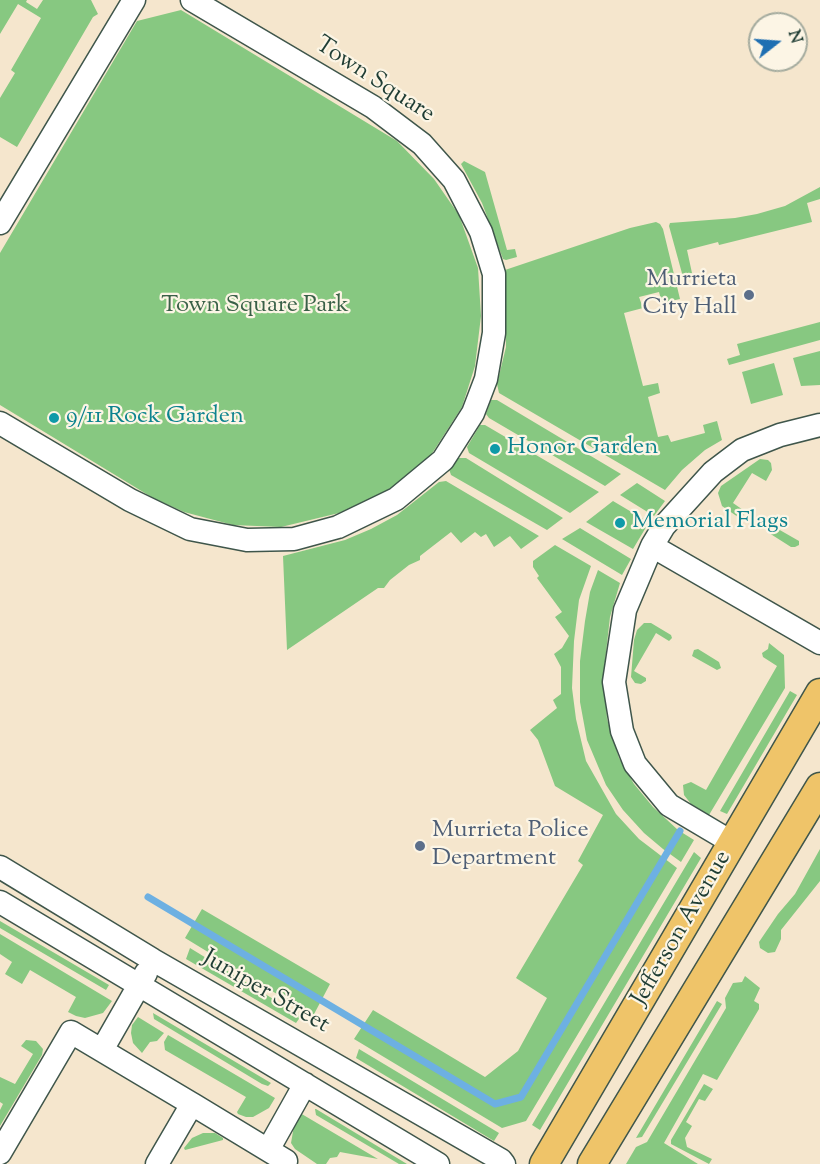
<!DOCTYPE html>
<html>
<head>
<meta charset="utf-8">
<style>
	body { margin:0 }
	#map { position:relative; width:820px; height:1164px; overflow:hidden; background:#f5e6cd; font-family:"Sorts Mill Goudy",serif }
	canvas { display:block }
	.north { position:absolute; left:748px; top:12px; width:60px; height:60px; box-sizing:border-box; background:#fcf5e5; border:2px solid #a4ab9e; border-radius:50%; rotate:73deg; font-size:16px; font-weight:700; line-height:24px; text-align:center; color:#1f3d34 }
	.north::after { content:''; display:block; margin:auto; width:21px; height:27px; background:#1f6fb2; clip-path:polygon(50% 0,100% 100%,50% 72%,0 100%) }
</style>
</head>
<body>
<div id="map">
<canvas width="820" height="1164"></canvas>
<div class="north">N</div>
</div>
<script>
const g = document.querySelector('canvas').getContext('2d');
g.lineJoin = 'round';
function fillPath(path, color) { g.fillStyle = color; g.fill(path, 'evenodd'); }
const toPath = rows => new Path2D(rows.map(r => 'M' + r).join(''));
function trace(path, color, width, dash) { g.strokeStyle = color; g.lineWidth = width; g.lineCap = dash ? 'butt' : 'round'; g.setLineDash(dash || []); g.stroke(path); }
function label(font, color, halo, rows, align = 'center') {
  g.font = font + ' "Sorts Mill Goudy",serif'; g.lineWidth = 4.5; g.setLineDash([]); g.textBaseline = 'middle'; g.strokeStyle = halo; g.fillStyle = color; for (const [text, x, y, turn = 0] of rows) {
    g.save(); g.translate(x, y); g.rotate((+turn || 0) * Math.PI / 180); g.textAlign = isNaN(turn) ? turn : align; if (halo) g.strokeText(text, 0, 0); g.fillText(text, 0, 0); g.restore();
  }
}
fillPath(toPath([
	[0,0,27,0,26,2,37,9,43,0,91,0,98,14,93,17,17,147,0,137,0,98,15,73,11,70,41,18,18,4,0,34],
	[181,10,397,141,434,179,459,215,478,268,481,316,475,366,462,407,431,455,412,471,391,489,339,513,281,527,233,525,184,512,153,498,0,405,0,253,137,21],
	[464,161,485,172,507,250,515,249,517,257,506,260,503,259,482,203,461,164],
	[820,187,820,199,807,203,812,222,719,245,718,242,687,250,692,273,683,277,669,226,670,223,735,218,757,214,785,206],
	[656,222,660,224,663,229,680,299,662,303,659,292,639,297,643,308,624,313,643,386,658,383,660,393,648,397,658,437,668,435,671,442,705,433,703,425,717,421,722,440,705,450,682,470,665,490,499,393,497,384,506,347,505,270,630,228],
	[820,322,820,340,729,365,727,359,740,355,737,344],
	[820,351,820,385,801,386,793,358],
	[774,363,783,395,751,404,742,372],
	[491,400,497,400,621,474,605,486,489,418,486,414],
	[480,425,485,425,599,492,570,513,469,453,467,447],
	[458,458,466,458,563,518,547,530,451,475,449,469],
	[760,459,768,460,771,463,772,470,766,481,752,473,733,503,746,512,742,517,738,517,722,506,718,493,721,486],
	[446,481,539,536,521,549,510,536,494,547,486,534,481,537,475,532,461,543,451,532,420,556,420,560,409,565,390,580,384,588,378,588,287,650,283,556,345,540,371,529,397,515,439,482],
	[637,483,665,501,654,516,620,495],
	[613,501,645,520,648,524,633,549,586,522],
	[768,525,771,525,799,541,799,545,795,547,791,547,769,533],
	[580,528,631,559,622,575,562,539],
	[555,545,591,566,579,600,574,641,572,688,576,719,586,761,616,814,639,839,677,868,526,1121,502,1128,354,1039,373,1010,485,1077,518,1051,547,998,516,978,583,865,578,861,603,815,555,786,538,740,530,730,557,708,553,700,561,694,561,667,554,654,562,648,569,636,555,617,562,612,537,578,539,576,533,567,533,561],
	[598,570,620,583,610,617,604,670,607,719,619,758,634,784,653,807,678,830,694,840,681,862,663,849,644,833,623,810,606,785,587,740,580,702,580,661,585,621,590,592],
	[644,623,651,623,671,635,672,638,669,641,656,633,634,671,646,678,646,681,641,684,635,683,631,677,634,640,637,630],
	[769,643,784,655,785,688,709,815,691,804,684,795,683,785,691,782,706,790,777,666,763,657,762,653,768,649],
	[698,649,719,662,721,668,717,670,692,656,694,650],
	[790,691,797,695,727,814,720,811],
	[820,849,820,881,781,930,781,939,775,952,768,953,760,948,759,942,778,914,795,894],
	[694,852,701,858,540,1130,532,1125],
	[202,909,330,984,313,1016,185,938],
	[0,921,109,985,106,990,0,928],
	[0,934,112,1001,103,1013,85,1018,76,1016,68,1012,76,997,30,970,22,984,5,974,12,962,0,954],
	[190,948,301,1016,296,1023,186,959],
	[745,976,760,988,754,1001,759,1004,759,1009,717,1080,703,1074,664,1143,698,1164,626,1164,636,1147,647,1142,726,1008,725,998,733,983,742,982],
	[717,1001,722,1004,642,1137,636,1138],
	[153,1013,271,1083,268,1086,262,1084,154,1019],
	[138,1017,164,1033,157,1041,150,1042,142,1053,133,1043,131,1033,132,1025],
	[168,1035,275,1098,269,1108,253,1117,246,1117,238,1114,237,1112,246,1097,165,1050,164,1042],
	[26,1040,36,1041,43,1049,42,1055,0,1126,0,1110,3,1104,0,1102,0,1077,15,1084,33,1054,21,1046],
	[359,1049,499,1133,494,1141,356,1058],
	[704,1084,713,1089,705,1101,699,1099,686,1122,692,1126,685,1138,687,1147,712,1159,709,1164,671,1144,671,1140],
	[315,1109,316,1109,407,1164,399,1164,316,1115],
	[300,1113,378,1159,340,1152,337,1157,330,1158,326,1164,317,1164,295,1149,291,1143,295,1120],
	[203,1133,215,1133,223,1138,223,1140,185,1150,184,1148,192,1138]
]), '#87c881');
trace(toPath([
	[148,897,495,1104,521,1097,680,831]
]), '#6db0e2', 7);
const minor = toPath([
	[0,223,134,0],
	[0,423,130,500,190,529,247,540,294,539,338,527,396,499,443,460,473,413,486,379,494,333,494,274,481,232,454,180,422,144,373,107,192,0],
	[820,425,780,435,742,450,713,472,664,526,652,546,820,643],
	[652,546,625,610,614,682,622,731,635,764,669,805,733,843],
	[0,867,153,960,501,1160,504,1164],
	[0,902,438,1164],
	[102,1050,146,973],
	[192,1104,286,1161,284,1164],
	[268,1150,305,1084],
	[0,1153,71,1032,192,1104,157,1164]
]);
const major = toPath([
	[544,1164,820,693],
	[592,1164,820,787]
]);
trace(minor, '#3f564b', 25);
trace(major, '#3f564b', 31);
trace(minor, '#fff', 22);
trace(major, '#efc469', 28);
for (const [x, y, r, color] of [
	[749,295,6,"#5c6f8a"],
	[54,418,6,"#0f9aa8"],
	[495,449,6,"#0f9aa8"],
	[620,523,6,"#0f9aa8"],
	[420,846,6,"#5c6f8a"]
]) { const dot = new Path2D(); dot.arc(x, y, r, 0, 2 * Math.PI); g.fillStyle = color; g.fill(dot); trace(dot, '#fcf5e5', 2); }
label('24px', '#1f3d34', '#fcf5e5', [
	["Town Square",374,81,33],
	["Jefferson Avenue",683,929,-60],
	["Juniper Street",265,993,30]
]);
label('24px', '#4e5e75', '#fcf5e5', [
	["Murrieta",737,281],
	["City Hall",737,309],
	["Murrieta Police",432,832,"left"],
	["Department",432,860,"left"]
], 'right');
label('24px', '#396047', '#fcf5e5', [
	["Town Square Park",255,307]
]);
label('24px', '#0d838f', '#fcf5e5', [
	["9/11 Rock Garden",66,418],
	["Honor Garden",507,449],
	["Memorial Flags",632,523]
], 'left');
</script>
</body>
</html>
